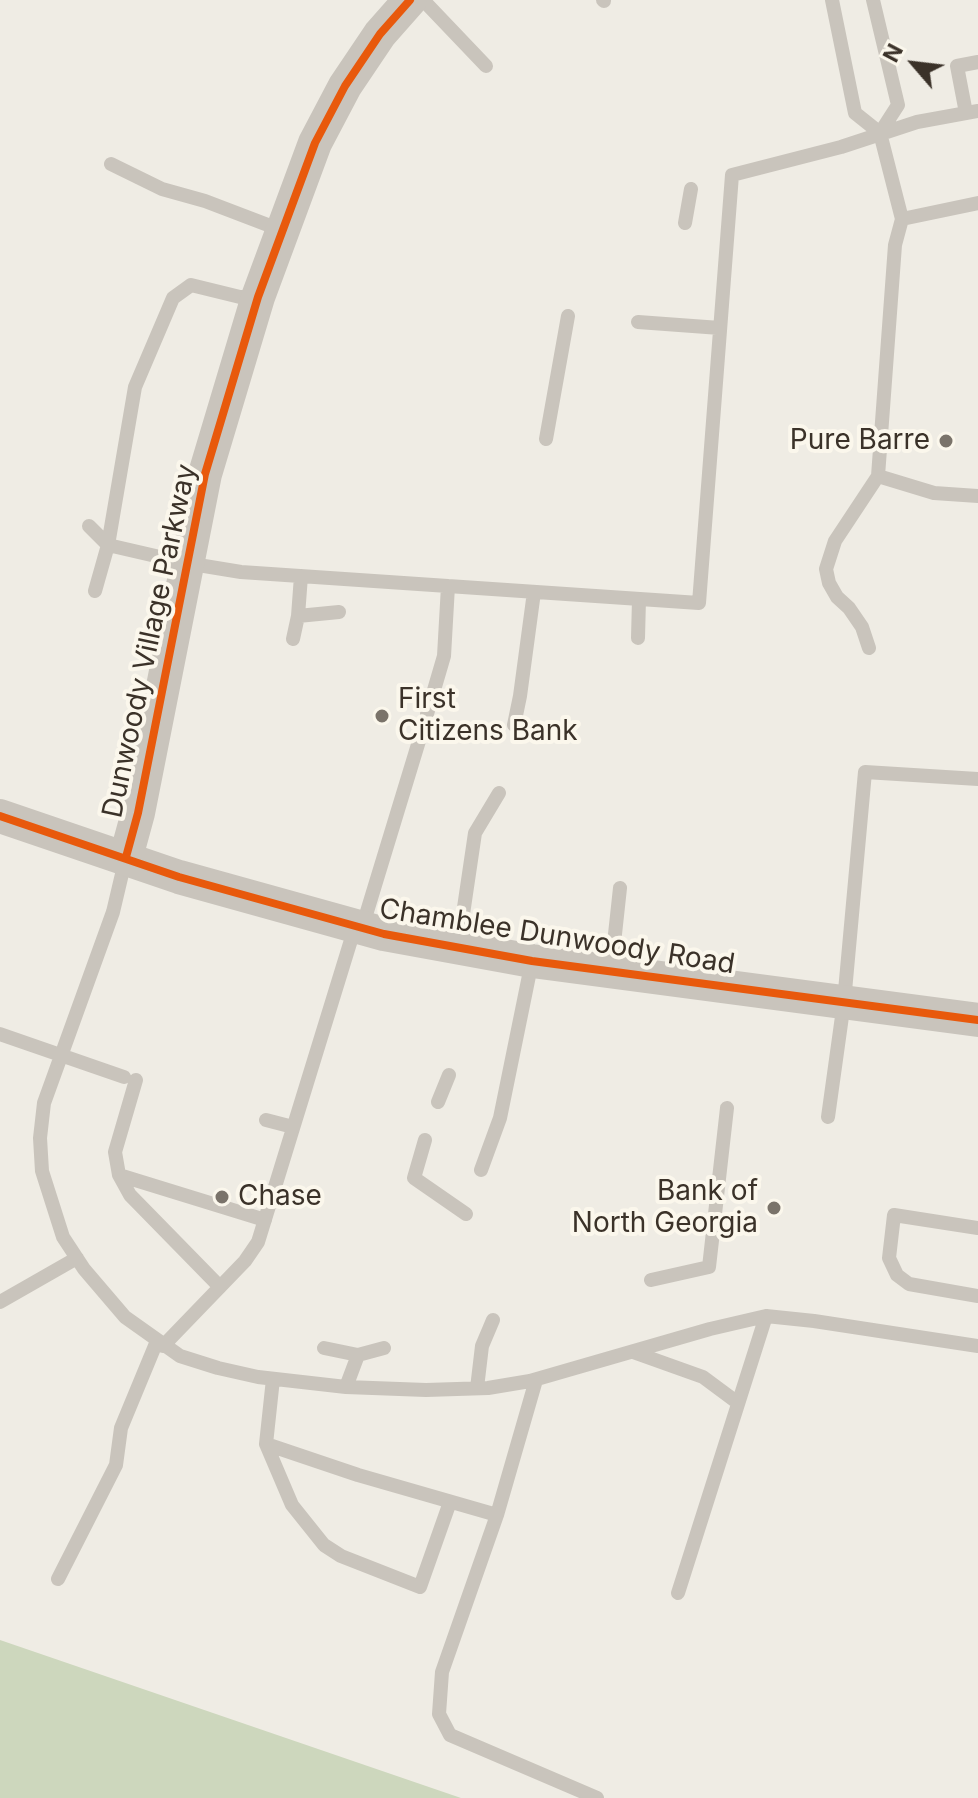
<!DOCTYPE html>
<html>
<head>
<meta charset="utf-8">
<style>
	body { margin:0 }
	#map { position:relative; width:978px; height:1798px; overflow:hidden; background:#efece4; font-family:Inter,sans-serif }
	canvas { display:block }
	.north { position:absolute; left:874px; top:24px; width:80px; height:80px; -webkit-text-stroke:6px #fbf7ec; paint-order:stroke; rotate:298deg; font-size:22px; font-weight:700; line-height:32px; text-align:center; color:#3b3229 }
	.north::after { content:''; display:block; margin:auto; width:28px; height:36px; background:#3b3229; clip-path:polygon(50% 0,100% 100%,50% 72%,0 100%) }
</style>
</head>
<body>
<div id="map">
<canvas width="978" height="1798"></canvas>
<div class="north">N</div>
</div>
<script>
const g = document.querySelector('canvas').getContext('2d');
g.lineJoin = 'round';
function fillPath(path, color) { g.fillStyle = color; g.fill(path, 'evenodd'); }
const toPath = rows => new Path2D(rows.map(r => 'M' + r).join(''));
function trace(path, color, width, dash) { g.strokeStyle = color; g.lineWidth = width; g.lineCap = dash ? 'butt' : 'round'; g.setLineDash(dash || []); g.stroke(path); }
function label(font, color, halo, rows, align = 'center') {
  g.font = font + ' Inter,sans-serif'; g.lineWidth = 8; g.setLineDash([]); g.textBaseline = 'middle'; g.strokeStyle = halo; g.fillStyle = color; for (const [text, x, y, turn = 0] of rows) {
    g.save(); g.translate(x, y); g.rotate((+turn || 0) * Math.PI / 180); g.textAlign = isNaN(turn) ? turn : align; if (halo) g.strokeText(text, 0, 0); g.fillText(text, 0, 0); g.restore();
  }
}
fillPath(toPath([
	[0,1640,461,1798,0,1798]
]), '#cdd7bd');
trace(toPath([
	[423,0,486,66],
	[603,0,604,1],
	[832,0,855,113,880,133,902,219,895,245,878,476,835,541,826,569,829,583,837,597,849,608,862,627,869,648],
	[873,0,898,105,880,133],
	[966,113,957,66,978,62],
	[111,164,162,189,205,201,281,230],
	[902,219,978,203],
	[685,223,691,189],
	[638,322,720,328],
	[546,439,568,316],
	[878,476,934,493,978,496],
	[89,526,108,545,186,563,241,572,699,603,732,175,841,147,917,122,978,111],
	[95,591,108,545,135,387,173,298,191,285,240,297,258,297],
	[298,616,339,612],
	[638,638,639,599],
	[293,639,298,616,301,576],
	[427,714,444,656,448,586],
	[514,725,520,696,534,592],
	[126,857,113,912,44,1103,40,1138,42,1171,63,1237,84,1269,125,1317,180,1356,218,1368,258,1377,346,1387,426,1390,488,1388,530,1381,710,1329,766,1316,814,1321,978,1346],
	[362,928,419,741],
	[458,948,475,833,499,793],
	[611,971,620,888],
	[0,1034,124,1077],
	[136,1080,115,1152,119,1175,130,1195,220,1287],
	[438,1102,449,1075],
	[828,1117,844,1002,865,772,978,779],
	[266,1120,293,1127],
	[425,1140,414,1178,466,1214],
	[481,1170,500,1118,532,961],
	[119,1175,265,1220],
	[978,1228,894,1215,889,1258,897,1275,909,1284,978,1296],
	[651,1280,709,1267,727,1108],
	[0,1302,77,1258],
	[163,1346,245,1261,258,1242,355,927],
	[324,1348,358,1355],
	[633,1352,703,1377,738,1403],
	[273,1379,266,1444,358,1475,497,1515],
	[536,1380,497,1515,442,1672,439,1714,450,1735,597,1798],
	[346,1387,358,1355,384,1348],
	[477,1388,482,1346,493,1320],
	[266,1444,292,1505,324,1545,341,1556,420,1587,450,1502],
	[58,1579,116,1465,121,1428,157,1341],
	[678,1593,766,1316]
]), '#c9c4bc', 14);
trace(toPath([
	[0,816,179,877,384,934,532,961,978,1020],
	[126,857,138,813,205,474,258,297,315,143,345,86,380,34,410,0]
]), '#c9c4bc', 34);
trace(toPath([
	[0,816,179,877,384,934,532,961,978,1020],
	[126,857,138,813,205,474,258,297,315,143,345,86,380,34,410,0]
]), '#e8590c', 8);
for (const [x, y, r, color] of [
	[946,441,8,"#7a736a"],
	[382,716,8,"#7a736a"],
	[222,1197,8,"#7a736a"],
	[774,1208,8,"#7a736a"]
]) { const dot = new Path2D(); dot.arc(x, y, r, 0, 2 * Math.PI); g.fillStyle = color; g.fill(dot); trace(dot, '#fbf7ec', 3); }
label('28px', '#3b3229', '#fbf7ec', [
	["Pure Barre",930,441],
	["First",398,700,"left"],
	["Citizens Bank",398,732,"left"],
	["Bank of",758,1192],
	["North Georgia",758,1224],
	["Chase",238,1197,"left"]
], 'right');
label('28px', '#3b3229', '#fbf7ec', [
	["Dunwoody Village Parkway",150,641,-78],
	["Chamblee Dunwoody Road",557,937,9]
]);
</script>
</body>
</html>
